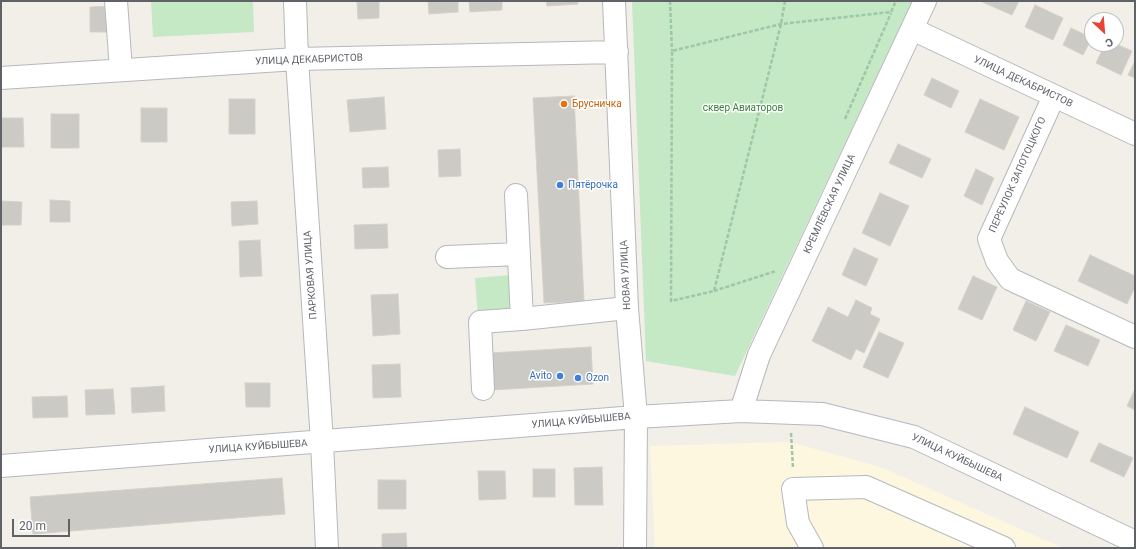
<!DOCTYPE html>
<html>
<head>
<meta charset="utf-8">
<style>
	body { margin:0 }
	#map { position:relative; width:1136px; height:549px; overflow:hidden; background:#f1efe8; font-family:Roboto,sans-serif }
	canvas { display:block }
	.frame { position:absolute; inset:0; border:2px solid #5f6368; pointer-events:none }
	.north { position:absolute; left:1084px; top:12px; width:40px; height:40px; box-sizing:border-box; background:#fff; border:1px solid #bfc1c3; border-radius:50%; rotate:154deg; font-size:11px; font-weight:700; line-height:16px; text-align:center; color:#5f6368 }
	.north::after { content:''; display:block; margin:auto; width:14px; height:18px; background:#ea4335; clip-path:polygon(50% 0,100% 100%,50% 72%,0 100%) }
	.scale { position:absolute; left:12px; top:519px; width:58px; height:18px; box-sizing:border-box; border:2px solid #5f6368; border-top:0; padding-left:5px; font-size:12px; line-height:14px; white-space:nowrap; color:#5f6368; -webkit-text-stroke:3px #fff; paint-order:stroke }
</style>
</head>
<body>
<div id="map">
<canvas width="1136" height="549"></canvas>
<div class="frame"></div>
<div class="north">С</div>
<div class="scale">20 m</div>
</div>
<script>
const g = document.querySelector('canvas').getContext('2d');
g.lineJoin = 'round';
function fillPath(path, color) { g.fillStyle = color; g.fill(path, 'evenodd'); }
const toPath = rows => new Path2D(rows.map(r => 'M' + r).join(''));
function trace(path, color, width, dash) { g.strokeStyle = color; g.lineWidth = width; g.lineCap = dash ? 'butt' : 'round'; g.setLineDash(dash || []); g.stroke(path); }
function label(font, color, halo, rows, align = 'center') {
  g.font = font + ' Roboto,sans-serif'; g.lineWidth = 3; g.setLineDash([]); g.textBaseline = 'middle'; g.strokeStyle = halo; g.fillStyle = color; for (const [text, x, y, turn = 0] of rows) {
    g.save(); g.translate(x, y); g.rotate((+turn || 0) * Math.PI / 180); g.textAlign = isNaN(turn) ? turn : align; if (halo) g.strokeText(text, 0, 0); g.fillText(text, 0, 0); g.restore();
  }
}
fillPath(toPath([
	[790,442,883,468,1063,548,655,548,650,446]
]), '#fef7e0');
fillPath(toPath([
	[151,1,253,1,254,32,153,37],
	[632,1,912,1,735,376,646,361],
	[511,275,515,314,478,318,475,278]
]), '#c5e8c5');
const building = toPath([
	[357,1,379,1,379,18,358,19,357,1],
	[428,1,458,1,458,12,429,14,428,1],
	[469,1,502,1,502,10,470,12,469,1],
	[546,1,578,1,578,4,547,6,546,1],
	[980,1,1019,1,1012,15,980,1],
	[1035,5,1063,18,1053,40,1025,27,1035,5],
	[110,6,111,32,90,32,90,7,110,6],
	[1071,28,1092,38,1083,55,1063,45,1071,28],
	[1105,44,1116,44,1132,51,1121,75,1096,63,1105,44],
	[1135,61,1135,78,1128,75,1135,61],
	[932,78,959,91,951,108,924,95,932,78],
	[574,96,584,301,544,303,533,98,574,96],
	[384,97,386,129,350,132,347,100,384,97],
	[229,99,255,99,255,134,229,134,229,99],
	[980,99,1019,117,1004,150,965,132,980,99],
	[141,108,167,108,167,142,141,142,141,108],
	[51,114,79,114,79,148,51,148,51,114],
	[1,118,23,118,24,147,1,147,1,118],
	[898,144,931,159,922,178,889,163,898,144],
	[460,149,461,176,439,177,438,150,460,149],
	[388,167,389,187,363,188,362,168,388,167],
	[976,169,994,178,982,205,964,196,976,169],
	[880,193,909,206,890,246,862,233,880,193],
	[50,200,70,201,70,222,50,222,50,200],
	[1,201,22,202,21,225,1,225,1,201],
	[257,201,258,224,232,226,231,202,257,201],
	[387,224,388,248,355,249,354,225,387,224],
	[260,240,262,276,240,277,239,241,260,240],
	[854,248,878,259,866,286,842,275,854,248],
	[1090,255,1135,276,1135,287,1127,304,1078,281,1090,255],
	[973,276,997,287,982,320,958,309,973,276],
	[398,294,400,334,373,336,371,295,398,294],
	[856,300,872,308,870,314,880,319,864,353,856,349,851,360,812,341,828,307,848,317,856,300],
	[1026,301,1050,312,1036,341,1013,330,1026,301],
	[1066,325,1100,340,1088,366,1054,351,1066,325],
	[879,332,904,343,888,378,863,367,879,332],
	[591,347,593,384,492,390,490,353,591,347],
	[400,364,401,397,373,398,372,365,400,364],
	[245,383,270,383,270,407,246,407,245,383],
	[164,386,165,411,132,413,131,388,164,386],
	[113,389,115,414,86,415,85,390,113,389],
	[1135,389,1135,410,1127,406,1135,389],
	[67,396,68,417,33,418,32,397,67,396],
	[1025,407,1079,432,1067,458,1013,434,1025,407],
	[1099,443,1133,458,1124,477,1090,461,1099,443],
	[602,467,603,505,575,505,574,468,602,467],
	[533,469,555,469,555,497,533,497,533,469],
	[478,471,505,471,506,499,479,500,478,471],
	[282,478,285,514,33,534,30,497,282,478],
	[378,480,406,480,406,509,378,509,378,480],
	[406,533,407,548,382,548,382,534,406,533]
]);
fillPath(building, '#cccac5');
trace(building, '#d6d1c6', 1);
const minor = toPath([
	[116,1,121,70],
	[295,1,297,59,322,442,327,548],
	[614,1,627,308,636,417,635,548],
	[912,29,1135,134],
	[1,78,297,59,617,52],
	[1054,96,989,239,997,261,1010,279,1135,337],
	[516,195,522,319],
	[447,257,519,254],
	[483,389,480,322,522,319,627,308],
	[741,411,759,355,925,1],
	[1,466,636,417,741,411,822,414,914,437,1135,542],
	[812,548,798,523,793,489,866,487,1004,548]
]);
trace(minor, '#b5b8bc', 24);
trace(toPath([
	[670,1,672,51],
	[785,1,781,24,714,291,671,301,672,51,781,24,891,12,896,1],
	[845,119,891,13],
	[714,291,776,271],
	[791,433,793,468]
]), '#9cc7a9', 2.5, [4, 2]);
trace(minor, '#fff', 22);
for (const [x, y, r, color] of [
	[564,104,4,"#e8710a"],
	[560,185,4,"#3f7fe0"],
	[560,376,4,"#3f7fe0"],
	[578,378,4,"#3f7fe0"]
]) { const dot = new Path2D(); dot.arc(x, y, r, 0, 2 * Math.PI); g.fillStyle = color; g.fill(dot); trace(dot, '#fff', 1.5); }
label('10px', '#5f6368', '#fff', [
	["УЛИЦА ДЕКАБРИСТОВ",309,60,-2],
	["УЛИЦА ДЕКАБРИСТОВ",1023,82,25],
	["ПЕРЕУЛОК ЗАПОТОЦКОГО",1018,175,-66],
	["КРЕМЛЁВСКАЯ УЛИЦА",830,204,-65],
	["ПАРКОВАЯ УЛИЦА",311,275,-94],
	["НОВАЯ УЛИЦА",626,275,-93],
	["УЛИЦА КУЙБЫШЕВА",581,421,-5],
	["УЛИЦА КУЙБЫШЕВА",258,447,-4],
	["УЛИЦА КУЙБЫШЕВА",957,458,25]
]);
label('10px', '#c56008', '#fff', [
	["Брусничка",572,104]
], 'left');
label('10px', '#348238', '#fff', [
	["сквер Авиаторов",743,108]
]);
label('10px', '#366cbe', '#fff', [
	["Пятёрочка",568,185],
	["Avito",552,376,"right"],
	["Ozon",586,378]
], 'left');
</script>
</body>
</html>
